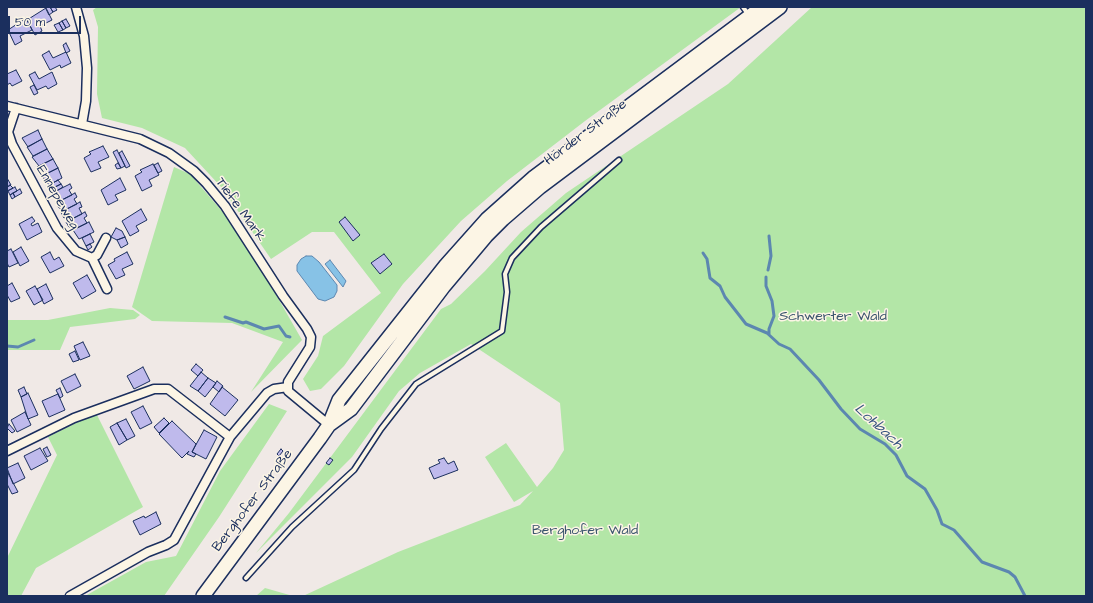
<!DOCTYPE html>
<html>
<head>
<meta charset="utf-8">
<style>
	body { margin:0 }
	#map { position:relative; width:1093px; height:603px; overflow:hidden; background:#f0e9e6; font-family:"Architects Daughter",sans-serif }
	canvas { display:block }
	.frame { position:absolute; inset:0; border:8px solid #1b2f5e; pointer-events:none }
	.scale { position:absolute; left:8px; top:16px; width:73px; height:18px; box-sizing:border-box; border:2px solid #1b2f5e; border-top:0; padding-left:5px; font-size:12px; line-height:14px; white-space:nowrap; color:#1b2f5e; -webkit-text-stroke:3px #fcf5e5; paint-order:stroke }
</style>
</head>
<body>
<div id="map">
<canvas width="1093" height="603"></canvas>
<div class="frame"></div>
<div class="scale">50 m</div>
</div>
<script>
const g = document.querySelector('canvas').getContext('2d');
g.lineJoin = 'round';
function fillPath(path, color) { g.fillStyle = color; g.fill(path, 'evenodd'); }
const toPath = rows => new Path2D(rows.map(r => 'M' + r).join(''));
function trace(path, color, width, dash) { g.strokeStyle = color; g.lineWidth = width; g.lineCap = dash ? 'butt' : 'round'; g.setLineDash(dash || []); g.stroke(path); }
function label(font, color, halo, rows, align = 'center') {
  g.font = font + ' "Architects Daughter",sans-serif'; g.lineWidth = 3; g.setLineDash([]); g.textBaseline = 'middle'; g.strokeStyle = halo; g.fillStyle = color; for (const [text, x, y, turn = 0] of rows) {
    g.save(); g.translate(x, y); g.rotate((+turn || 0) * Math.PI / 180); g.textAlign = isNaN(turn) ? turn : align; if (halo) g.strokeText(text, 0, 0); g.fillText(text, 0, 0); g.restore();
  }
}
fillPath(toPath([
	[97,7,741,7,585,121,507,181,461,221,403,284,344,366,321,389,310,391,303,379,318,356,323,336,381,293,334,232,312,232,271,259,222,188,185,148,142,128,102,118,97,94,98,27,93,10],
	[812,7,1086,7,1086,596,303,596,398,552,520,505,533,491,514,502,485,457,506,443,537,487,553,468,564,450,560,403,471,344,420,373,399,391,352,457,256,553,289,513,441,309,451,304,485,271,521,232,566,193,728,84],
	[174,167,190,174,227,217,263,272,302,340,251,392,283,342,232,323,152,321,132,307],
	[110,308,133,310,140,315,135,319,70,327,60,350,7,350,7,320,48,320],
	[269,404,287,411,219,517,164,596,85,596,146,562,176,556,220,471],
	[96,413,143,507,36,568,21,596,7,596,7,558,57,455,48,437],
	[265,588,293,596,256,596]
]), '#b3e6a7');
const water = toPath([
	[306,256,312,256,319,262,337,285,337,291,334,297,325,301,318,299,297,271,297,265,301,259,306,256],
	[330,260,346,281,343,287,325,264,330,260]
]);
fillPath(water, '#87c2e6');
trace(water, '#5c87b0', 1);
trace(toPath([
	[703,253,707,259,710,278,720,286,725,297,746,324,767,333,779,344,790,349,819,380,841,409,860,429,885,444,896,455,907,476,925,489,937,510,942,524,954,530,982,562,1009,572,1015,577,1025,596],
	[768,270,771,256,769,236],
	[766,277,766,286,772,301,774,316,769,329,769,334],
	[225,317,243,323,246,322,264,329,279,326,286,336,290,337],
	[7,346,18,347,34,340]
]), '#5c87b0', 3);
const building = toPath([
	[45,7,50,7,53,12,49,15,45,7],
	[50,7,55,7,57,10,53,12,50,7],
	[46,8,52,20,40,26,42,31,35,35,27,20,46,8],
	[26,18,32,30,20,36,22,41,15,45,8,30,26,18],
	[66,19,70,26,66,28,62,21,66,19],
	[62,21,66,28,63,30,59,23,62,21],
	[59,23,63,30,58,32,54,25,59,23],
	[66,43,70,51,66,53,63,45,66,43],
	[49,51,53,58,66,52,71,63,61,68,60,65,50,70,42,55,49,51],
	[16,70,22,81,12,86,10,83,7,85,7,74,16,70],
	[35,72,39,79,52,72,57,84,48,89,46,86,37,90,29,75,35,72],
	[34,85,38,93,34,95,30,87,34,85],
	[38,130,42,139,28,147,22,138,38,130],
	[42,139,47,149,33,156,27,147,42,139],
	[103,146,109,157,98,162,101,168,91,172,84,158,91,154,89,152,103,146],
	[47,149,53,159,39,166,32,157,47,149],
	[117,150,125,166,121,168,113,152,117,150],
	[122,151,130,166,126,168,119,153,122,151],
	[53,159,58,168,44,175,37,167,53,159],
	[118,163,121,168,117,169,115,165,118,163],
	[158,163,162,171,158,173,154,165,158,163],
	[153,164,159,175,149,180,152,186,142,191,135,176,142,172,140,170,153,164],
	[58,168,62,178,49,185,42,176,58,168],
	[7,178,11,185,7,187,7,178],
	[120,178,126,190,115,195,118,200,108,205,101,190,120,178],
	[58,180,61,184,53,188,51,184,58,180],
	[61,184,63,187,55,192,53,188,61,184],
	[70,184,72,188,69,190,72,195,58,202,52,193,70,184],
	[10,185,13,188,7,191,7,187,10,185],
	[15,187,17,191,10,195,8,191,15,187],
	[20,189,22,193,15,197,13,193,20,189],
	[13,193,15,197,12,199,10,195,13,193],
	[75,193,77,197,74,199,77,204,63,211,61,208,59,208,56,203,75,193],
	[80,202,82,207,79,208,82,214,68,221,66,217,64,218,61,212,80,202],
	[141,209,147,220,136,226,139,231,130,236,122,221,141,209],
	[85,212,87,216,84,218,87,223,73,230,71,227,69,227,66,222,85,212],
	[32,217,35,221,31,224,32,226,38,223,42,232,27,240,19,224,32,217],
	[345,217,360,235,353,241,339,222,345,217],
	[89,222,94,232,79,239,73,230,89,222],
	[116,228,122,231,125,237,117,240,111,237,116,228],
	[90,234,94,242,86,246,82,238,90,234],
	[125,237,128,244,121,248,117,240,125,237],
	[90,244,92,247,88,250,86,246,90,244],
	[21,247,29,261,20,266,13,252,21,247],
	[11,249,18,263,9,267,7,263,7,251,11,249],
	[50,252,54,260,59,257,64,266,50,273,41,257,50,252],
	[127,252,133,264,122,269,125,275,116,279,108,265,115,261,114,259,127,252],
	[384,254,392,264,380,274,371,263,384,254],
	[87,275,96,291,82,299,73,283,87,275],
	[12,283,20,298,11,302,7,295,7,286,12,283],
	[46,284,53,299,44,304,37,289,46,284],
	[35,286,43,300,34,305,26,291,35,286],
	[83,342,90,356,80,360,74,346,83,342],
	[75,351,79,360,73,362,69,354,75,351],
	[196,364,203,370,198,376,191,370,196,364],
	[143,367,150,381,134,389,127,376,143,367],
	[201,372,208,378,198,391,190,386,201,372],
	[75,374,81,386,67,393,61,381,75,374],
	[208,378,216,383,205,397,198,391,208,378],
	[217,381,223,386,219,392,213,387,217,381],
	[24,387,27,394,21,397,18,390,24,387],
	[222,387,238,400,225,416,210,404,222,387],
	[60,388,63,396,60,398,56,390,60,388],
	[28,393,38,415,28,419,21,397,28,393],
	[58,394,65,410,49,417,42,401,58,394],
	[143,406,152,423,140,429,131,412,143,406],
	[25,412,31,425,17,432,11,420,25,412],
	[164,418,169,423,159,433,154,427,164,418],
	[126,419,135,436,127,440,117,423,126,419],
	[172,421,196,444,192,452,196,454,194,457,187,454,189,451,182,458,159,434,172,421],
	[117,423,127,440,119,445,110,427,117,423],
	[9,424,15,431,12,433,7,428,9,424],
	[204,430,217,437,206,459,192,452,204,430],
	[47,447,51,455,47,457,43,449,47,447],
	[40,448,48,461,31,470,24,456,40,448],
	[281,449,283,451,279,456,277,454,281,449],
	[330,458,333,460,329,465,326,463,330,458],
	[444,458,448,464,454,461,458,470,434,479,429,468,440,463,438,460,444,458],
	[18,463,25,478,13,484,7,468,18,463],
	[8,473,18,492,12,494,7,484,8,473],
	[156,512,161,524,140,535,133,521,144,516,145,518,156,512]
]);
fillPath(building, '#bfbaec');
trace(building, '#1b2f5e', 1);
const lane = toPath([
	[743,7,748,14],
	[246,578,292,527,354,470,381,429,416,384,502,331,507,292,505,274,512,258,541,227,619,160]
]);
const street = toPath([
	[76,7,84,36,87,68,86,101,82,124],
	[7,106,140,139,169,153,194,171,206,183,225,206,283,296,307,329,311,337,310,347,288,382,288,391,329,425],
	[16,108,8,132,12,144,57,228,76,251,92,258,107,289],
	[92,258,97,255,106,238],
	[7,451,74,418,154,389,168,389,230,437],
	[70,596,148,552,166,545,174,540,230,437,267,393,274,389,288,387]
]);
const primary = toPath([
	[329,425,351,409,444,286,486,236,503,219,540,187,780,7],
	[203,596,320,438,329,425,339,400,446,265,487,219,533,178,762,7]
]);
trace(lane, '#1b2f5e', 7);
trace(street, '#1b2f5e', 11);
trace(primary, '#1b2f5e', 16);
trace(lane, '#fcf5e5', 4);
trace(street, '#fcf5e5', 8);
trace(primary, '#fcf5e5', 13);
label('14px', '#1b2f5e', '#fcf5e5', [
	["Hörder Straße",586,133,-37],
	["Ennepeweg",57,198,60],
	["Tiefe Mark",240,210,54],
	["Berghofer Straße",253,501,-53]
]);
label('14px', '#39546d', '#fcf5e5', [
	["Schwerter Wald",833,317],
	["Berghofer Wald",585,531]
]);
label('italic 15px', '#365480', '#fcf5e5', [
	["Lohbach",878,427,42]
]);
</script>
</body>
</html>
